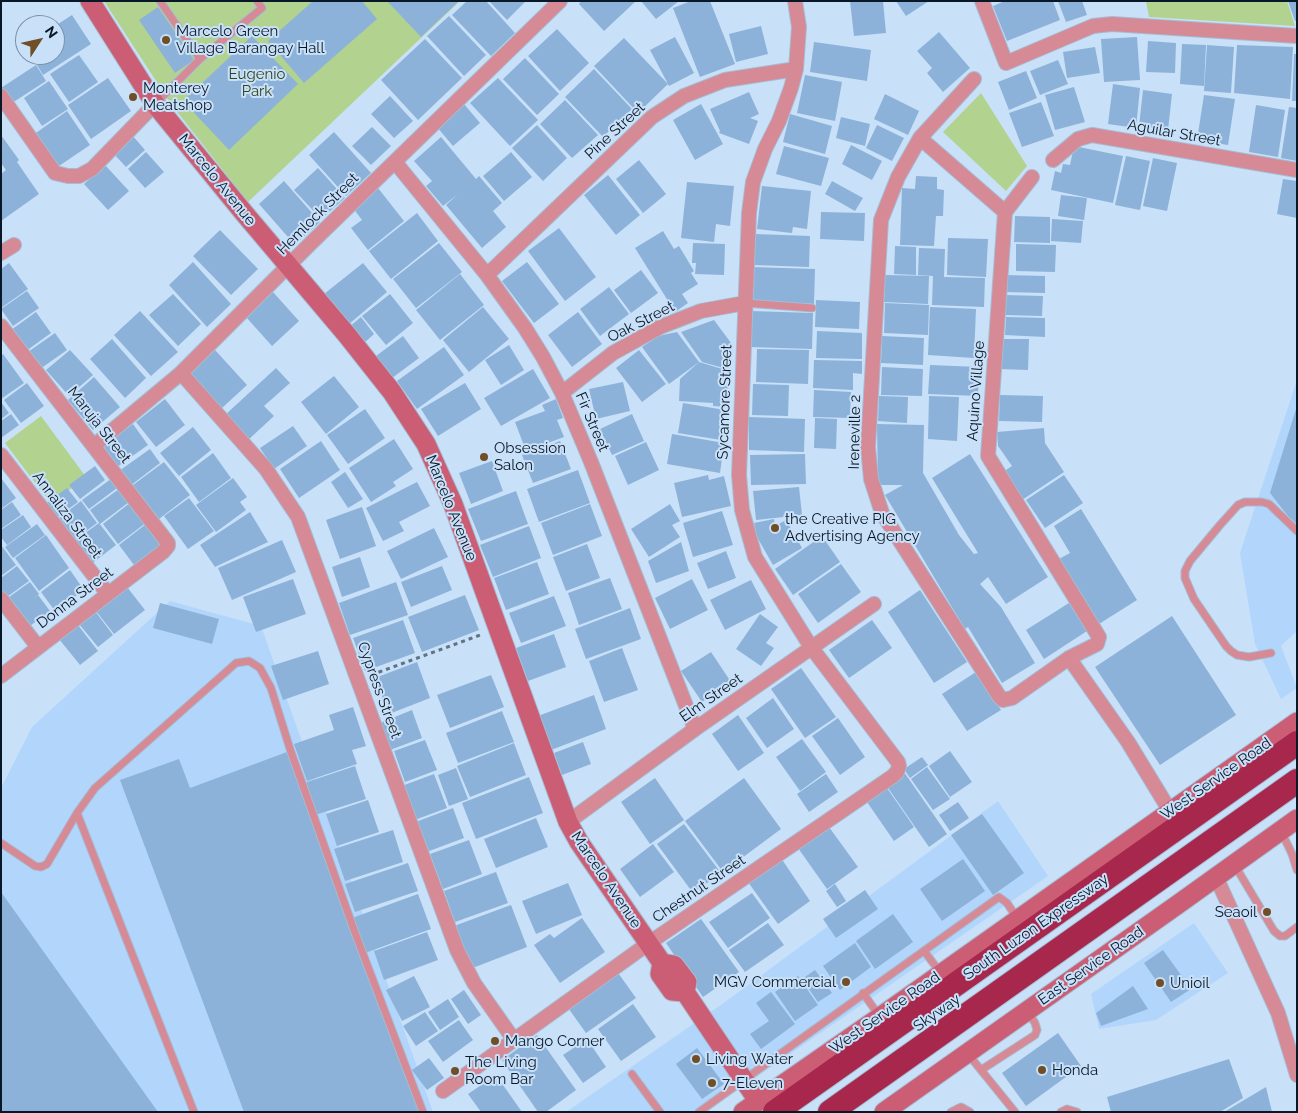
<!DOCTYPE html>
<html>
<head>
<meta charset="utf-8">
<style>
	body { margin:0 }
	#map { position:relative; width:1298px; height:1113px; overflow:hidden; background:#c9e0f9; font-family:Raleway,sans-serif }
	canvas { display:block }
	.frame { position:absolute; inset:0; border:2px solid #091826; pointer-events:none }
	.north { position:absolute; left:15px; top:15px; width:50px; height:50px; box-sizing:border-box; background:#c9e0f9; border:1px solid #7c90a5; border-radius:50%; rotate:55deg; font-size:14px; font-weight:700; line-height:20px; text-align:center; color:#091826 }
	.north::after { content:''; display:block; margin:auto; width:18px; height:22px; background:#704e26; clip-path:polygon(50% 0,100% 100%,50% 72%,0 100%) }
</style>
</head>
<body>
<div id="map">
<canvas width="1298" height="1113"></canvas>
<div class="frame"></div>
<div class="north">N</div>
</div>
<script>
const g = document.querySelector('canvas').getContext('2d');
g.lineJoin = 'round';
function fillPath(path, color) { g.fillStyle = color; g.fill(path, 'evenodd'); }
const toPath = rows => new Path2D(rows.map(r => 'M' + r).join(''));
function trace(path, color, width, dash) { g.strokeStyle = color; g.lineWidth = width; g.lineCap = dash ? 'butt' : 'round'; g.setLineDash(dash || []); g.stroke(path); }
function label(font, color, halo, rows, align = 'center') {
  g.font = font + ' Raleway,sans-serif'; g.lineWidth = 4; g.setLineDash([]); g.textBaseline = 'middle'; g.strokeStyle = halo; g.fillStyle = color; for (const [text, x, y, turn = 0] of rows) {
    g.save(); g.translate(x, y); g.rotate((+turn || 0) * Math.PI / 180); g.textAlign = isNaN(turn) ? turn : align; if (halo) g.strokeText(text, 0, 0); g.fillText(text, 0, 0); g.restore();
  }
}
fillPath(toPath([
	[1297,380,1297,631,1281,646,1297,688,1281,699,1255,644,1240,553],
	[170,601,261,626,433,1112,1,1112,1,788,32,727],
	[998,801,1048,876,706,1112,566,1112,725,1002],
	[1194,923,1228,973,1156,1020,1099,1029,1091,994]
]), '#b2d6fb');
fillPath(toPath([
	[104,1,460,1,248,202,171,104],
	[1146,1,1287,1,1295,26,1149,17],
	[981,93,1027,166,1006,191,943,132],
	[41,416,86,477,51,504,5,443]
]), '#b2d38f');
fillPath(toPath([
	[313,1,362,1,377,19,304,83,268,41],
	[387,1,459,1,421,37],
	[467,1,486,1,515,33,491,56,452,15],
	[489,1,526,1,507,20],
	[581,1,636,1,604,31,579,4],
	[641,1,679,1,656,19],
	[691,1,710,1,735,64,700,77,673,8],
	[850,1,883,1,886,33,854,36],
	[896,1,929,1,906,16],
	[1005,1,1053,1,1060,20,1007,41,993,6],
	[1058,1,1082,1,1087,15,1066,22],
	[1288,1,1297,1,1297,21,1295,21],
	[158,7,194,60,175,73,139,20],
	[72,15,91,44,43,75,31,55,55,55,55,26],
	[449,16,486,55,464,76,427,36],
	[761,26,768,54,736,62,729,34],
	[557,29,589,63,560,91,528,56],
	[939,32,970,68,943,92,927,73,932,68,917,51],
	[252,36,298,84,229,150,183,101],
	[675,37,694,73,669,86,650,50],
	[1137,37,1140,80,1104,82,1101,39],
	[624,38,668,84,638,113,594,66],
	[425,39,462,78,418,120,381,80],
	[1148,41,1176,43,1175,73,1146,72],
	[814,42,871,50,867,81,810,72],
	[1182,44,1206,45,1204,86,1180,84],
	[1207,45,1234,47,1231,93,1204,91],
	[1237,45,1293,47,1290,99,1234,93],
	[1095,47,1100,73,1067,78,1063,52],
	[1294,54,1297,54,1297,101,1292,101],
	[79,55,98,82,69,102,50,74],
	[525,58,559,94,537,115,503,79],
	[1058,60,1068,84,1040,95,1030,71],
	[36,65,46,81,12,103,1,88],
	[594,69,632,109,603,137,565,97],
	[1026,71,1037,98,1009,110,998,82],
	[805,75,842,82,835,121,797,113],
	[108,78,131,111,91,139,68,105],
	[498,78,538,120,510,146,470,103],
	[49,81,68,109,42,126,24,98],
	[1113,84,1140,88,1136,128,1108,124],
	[1074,87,1085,122,1055,130,1045,95],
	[1143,90,1172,94,1168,130,1139,126],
	[749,92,759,114,750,118,758,121,749,144,719,133,720,131,710,109],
	[885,94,919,111,908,135,874,119],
	[1204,95,1235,99,1228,145,1197,140],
	[390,96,413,121,394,138,371,114],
	[565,100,598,135,572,158,540,124],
	[1041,102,1054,136,1022,147,1009,113],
	[464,104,480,123,453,146,437,127],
	[701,104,723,144,695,160,673,120],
	[1256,105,1285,110,1278,157,1249,152],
	[1289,107,1297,108,1297,161,1281,158],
	[67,111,90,145,56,168,33,135],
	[790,114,832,126,825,154,783,142],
	[841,117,870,124,865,146,836,138],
	[537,125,567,158,543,181,512,148],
	[877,125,904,138,892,161,866,148],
	[372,127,391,146,371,165,352,146],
	[334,132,371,173,346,196,309,155],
	[1,135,19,160,17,162,39,194,1,221,1,174,6,170,1,163],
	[132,135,145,150,126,167,113,153],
	[441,137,476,179,479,176,502,203,493,211,506,227,482,248,446,205,458,194,443,206,426,186,432,181,414,161],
	[851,145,882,161,872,180,842,164],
	[784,146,829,158,821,186,776,174],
	[1074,146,1123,156,1113,203,1051,190,1055,171,1061,173,1063,164,1070,165],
	[146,152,164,172,145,188,128,169],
	[511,152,532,177,504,201,483,176],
	[1126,156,1150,161,1140,210,1115,205],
	[1153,158,1177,163,1167,211,1143,206],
	[639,160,666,194,643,213,616,179],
	[105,165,129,191,108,210,84,184],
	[318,168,345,198,321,219,294,190],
	[608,175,640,215,616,235,584,195],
	[916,176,937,177,937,189,944,190,943,216,936,216,934,246,900,245,902,188,915,189],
	[1283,179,1297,181,1297,218,1277,214],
	[284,181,320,222,295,245,259,204],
	[832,181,863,198,855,211,825,194],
	[687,182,734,186,730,226,716,224,714,242,681,238],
	[762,186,811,191,807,229,793,227,792,233,757,229],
	[378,188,404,221,368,250,351,228,362,220,353,208],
	[1061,195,1087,198,1084,220,1058,216],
	[821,212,865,213,864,241,820,239],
	[417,213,438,241,391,279,369,251],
	[1015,216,1050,217,1050,243,1014,242],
	[1052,219,1083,221,1081,243,1051,241],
	[559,228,596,277,565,301,528,251],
	[220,230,258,269,231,295,193,256],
	[663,231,674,249,679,246,694,271,691,273,698,284,682,294,688,303,675,312,635,248],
	[755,234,810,236,809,267,754,265],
	[948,238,988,239,986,277,947,275],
	[439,243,462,272,416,308,393,279],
	[693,243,725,244,724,275,695,274,696,263,692,263],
	[1016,244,1056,245,1055,272,1016,271],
	[895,246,916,247,916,275,894,274],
	[919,248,945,249,944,277,985,278,984,307,932,305,933,276,918,275],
	[193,262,231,304,207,327,169,285],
	[527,262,559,304,534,323,502,281],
	[9,263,28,289,1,308,1,269],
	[363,263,387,292,349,324,324,294],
	[751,267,815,269,814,304,750,301],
	[641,270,658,293,631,313,614,290],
	[460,274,484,305,440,340,416,310],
	[885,275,929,276,928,304,884,302],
	[1005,275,1045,276,1045,293,1004,292],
	[609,287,629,314,600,336,580,309],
	[27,291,39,308,13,326,1,309],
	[273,292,299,321,272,346,246,317],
	[173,294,201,324,178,346,149,315],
	[390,294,413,323,386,345,362,316],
	[1005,295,1043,296,1042,316,1005,315],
	[816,300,860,302,859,329,815,327],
	[885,303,929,305,928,335,884,333],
	[483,307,509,339,469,372,443,340],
	[930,307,976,309,974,358,928,355],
	[140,311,178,352,151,376,114,335],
	[751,311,813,313,812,349,749,347],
	[36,312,51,333,26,351,11,330],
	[578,312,602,344,572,367,548,335],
	[361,317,374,334,363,344,349,327],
	[1006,317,1045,318,1045,337,1005,335],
	[714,320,731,343,727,369,702,362,681,332],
	[817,331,862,333,862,359,816,358],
	[677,332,699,362,669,384,642,347,658,336],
	[55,333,67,350,40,369,28,352],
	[403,336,419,358,392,378,376,356],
	[882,336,924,338,923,365,881,363],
	[112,339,146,378,125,398,90,359],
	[999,339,1029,339,1028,370,998,369],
	[509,345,524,370,501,385,485,360],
	[444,347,464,375,417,409,397,381],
	[757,349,809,350,808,384,756,382],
	[70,350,93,375,69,396,46,370],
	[215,350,247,385,222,408,190,373],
	[639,350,666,384,642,402,616,368],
	[3,354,24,383,1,399,1,356],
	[814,360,862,361,862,374,853,373,853,390,813,388],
	[699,362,729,371,727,407,713,406,713,403,679,401,680,379],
	[930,365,979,367,978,396,928,394],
	[882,367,923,369,922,396,881,395],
	[276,368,290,383,264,406,274,416,247,441,224,416],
	[533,369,550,398,501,426,484,398],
	[334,376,359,407,326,434,301,402],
	[94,377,120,407,93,430,68,400],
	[623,382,630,411,596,419,589,389],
	[27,383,44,406,21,423,4,400],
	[465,383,481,409,438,436,421,409],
	[753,384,789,385,788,416,752,415],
	[814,390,851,392,850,418,813,417],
	[1000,395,1043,396,1042,422,999,421],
	[879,396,908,397,907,423,878,421],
	[929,396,959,397,957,441,928,439],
	[165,399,185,425,156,447,136,422],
	[556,399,563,418,557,420,564,437,526,451,515,422,545,411,542,405],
	[1,402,9,413,1,419],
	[683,403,725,410,721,440,678,433],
	[365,409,385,438,348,464,327,435],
	[1296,409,1297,410,1297,524,1288,516,1270,493],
	[11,414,19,425,1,438,1,421],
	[632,414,644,441,612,455,600,429],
	[749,417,805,419,804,452,749,450],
	[815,418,837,419,836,449,814,448],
	[133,424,148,445,117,467,102,446],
	[877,424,924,425,923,473,959,535,974,554,978,553,932,478,970,454,1048,577,1006,604,988,577,980,584,1001,607,1035,663,1002,683,968,627,965,629,885,495,903,485,878,485],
	[293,426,307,446,274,469,260,448],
	[193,427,211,450,179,476,160,453],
	[1044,428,1045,443,1064,472,1022,500,1003,472,1012,466,998,446,997,432],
	[672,434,724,443,720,473,667,464],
	[394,439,413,469,393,482,396,486,371,502,349,468],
	[321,441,340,470,299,498,280,469],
	[560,441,571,469,533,483,522,455],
	[646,442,659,470,628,485,615,456],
	[150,449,160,463,130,486,119,471],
	[213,453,231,478,199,502,181,477],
	[805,454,806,484,751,485,750,455],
	[492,461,503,491,471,504,459,473],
	[164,462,190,495,159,519,133,485],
	[95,466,105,480,80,499,69,485],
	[578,470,590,503,539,522,527,489],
	[345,472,363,499,348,508,331,482],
	[708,475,709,480,724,476,731,506,682,517,674,483],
	[1064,475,1083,503,1045,528,1026,500],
	[1,478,16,498,1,509],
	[233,478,247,497,240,502,246,510,216,532,196,505],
	[111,479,117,488,89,509,82,500],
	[417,482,430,506,399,522,404,531,383,541,366,508],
	[799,487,802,515,756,520,753,491],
	[67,488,78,502,56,518,45,504],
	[119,489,129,502,100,524,90,510],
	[516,491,528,524,481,541,468,509],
	[189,498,214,531,188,549,164,516],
	[81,501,97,523,75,539,59,518],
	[12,502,21,515,1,529,1,510],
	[131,502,147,522,118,544,103,524],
	[590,504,602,536,553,555,541,523],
	[670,504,680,521,672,525,680,537,649,557,631,529],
	[362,507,376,546,340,559,326,520],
	[1081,509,1137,600,1099,624,1059,559,1070,553,1054,526],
	[722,511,733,545,693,557,683,523],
	[250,512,268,542,215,567,200,545],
	[23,515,31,527,7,545,1,537,1,530],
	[774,519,775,526,786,520,802,548,773,565,757,537,754,523],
	[99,523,116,545,90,565,73,542],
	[37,524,45,535,13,558,5,547],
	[146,524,162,544,134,565,119,545],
	[529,526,541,558,493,577,480,545],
	[434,528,448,557,401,579,387,551],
	[46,535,69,568,39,591,15,558],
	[822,536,840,562,793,595,775,569],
	[282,540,296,572,232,600,218,568],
	[681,542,689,571,656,583,648,561],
	[587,544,600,578,566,591,553,557],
	[1,545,16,565,1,576],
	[726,551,736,578,708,589,697,563],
	[360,557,370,587,342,597,332,567],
	[537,562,549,594,506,610,494,578],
	[841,564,861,592,818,623,798,594],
	[17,566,29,581,4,599,1,596,1,578],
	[442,566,452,590,411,607,401,582],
	[70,570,84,590,55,611,41,592],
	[610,578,622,609,579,625,568,593],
	[293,579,306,614,256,632,243,597],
	[692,579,708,610,670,629,655,598],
	[751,580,766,609,725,630,710,600],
	[30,582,39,594,31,600,38,595,50,611,30,626,18,609,13,612,5,600],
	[396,582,408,615,350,635,339,603],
	[127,587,145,610,114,634,96,611],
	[920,590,967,662,934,683,888,612],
	[465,595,479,630,422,652,408,617],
	[554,596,566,626,521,643,509,613],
	[160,603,219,619,212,644,153,628],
	[1069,603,1087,631,1044,659,1026,630],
	[630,608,641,639,586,659,575,629],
	[95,611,113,635,98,647,79,624],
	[760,614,778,627,766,643,774,648,761,666,736,649],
	[1172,616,1236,715,1160,765,1095,667],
	[403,620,415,653,365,671,353,638],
	[872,620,892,648,849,678,829,650],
	[78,625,98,651,80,665,59,639],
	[554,634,566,667,528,681,516,648],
	[622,648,638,690,604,702,589,661],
	[318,651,329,684,283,700,271,666],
	[711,652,731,682,702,702,681,671],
	[417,662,430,698,389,714,375,678],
	[801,668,836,717,805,738,771,689],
	[976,672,1001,710,967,731,942,694],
	[491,675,504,707,450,728,437,695],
	[594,695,606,729,551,750,538,716],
	[773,698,794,729,767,748,746,718],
	[353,707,366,746,352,750,357,764,307,781,294,744,334,730,329,715],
	[412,710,422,738,390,750,380,723],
	[502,711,514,742,458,763,446,733],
	[738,715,764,753,738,771,712,734],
	[838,718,865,757,840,775,812,736],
	[802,739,826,772,800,791,776,757],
	[425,740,437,770,405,782,394,751],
	[583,742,591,764,562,775,554,753],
	[514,743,526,775,470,797,457,766],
	[950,751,972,782,950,797,929,766],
	[287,752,421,1112,244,1112,120,780,179,759,190,788],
	[922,757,928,765,910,778,904,769],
	[355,766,366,799,315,815,304,783],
	[927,767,950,799,933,810,911,779],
	[456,768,468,799,449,806,438,775],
	[904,772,947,834,929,847,886,785],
	[434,774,447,808,412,821,399,787],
	[826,774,838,792,809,812,797,794],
	[529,777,543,813,476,839,462,803],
	[655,778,684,820,650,844,621,802],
	[744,778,781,829,723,872,685,821],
	[887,788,914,827,894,841,867,802],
	[368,800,379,832,337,846,326,814],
	[958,802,969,818,950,831,939,815],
	[453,808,464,838,424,853,413,823],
	[982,814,1024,873,993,895,951,835],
	[536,818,548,847,496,868,484,839],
	[684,824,721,873,693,893,657,844],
	[829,827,858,867,827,889,798,848],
	[393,830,403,862,345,881,334,849],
	[469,840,482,874,443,889,430,854],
	[653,844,674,872,640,897,620,869],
	[781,858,810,901,778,924,748,882],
	[963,859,985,891,942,921,920,889],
	[408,863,418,891,355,912,345,884],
	[496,872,508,903,455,922,444,891],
	[568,883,582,915,536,934,522,901],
	[835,884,846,901,837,907,826,891],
	[865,890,878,909,836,938,823,919],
	[1,892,158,1112,1,1112],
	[752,893,770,918,728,948,709,922],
	[418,894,431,929,365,953,352,918],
	[511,905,527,947,470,969,454,926],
	[893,914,913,942,875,969,856,941],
	[582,918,605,952,560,983,534,945,550,934,554,938],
	[701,919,739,972,703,997,666,943],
	[768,923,784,945,745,972,729,950],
	[427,932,438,960,384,980,374,951],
	[855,943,871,967,840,990,823,966],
	[1163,950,1191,989,1171,1002,1144,963],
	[616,970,636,998,586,1033,566,1005],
	[815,970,832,993,818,1002,802,979],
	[414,976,430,1007,402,1021,386,990],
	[798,976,818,1005,795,1021,775,992],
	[1133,986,1148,1009,1101,1026,1096,1013],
	[464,990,481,1015,468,1024,451,999],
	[771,992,795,1024,761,1049,750,1034,769,1021,756,1003],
	[448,999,459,1017,440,1030,428,1012],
	[633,1004,656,1037,621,1061,598,1029],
	[425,1012,438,1031,416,1046,403,1026],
	[459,1020,473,1040,443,1062,428,1041],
	[1058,1033,1081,1066,1026,1106,1002,1073],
	[537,1035,576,1090,546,1112,538,1112,502,1060],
	[587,1039,606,1067,583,1083,563,1055],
	[697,1048,724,1084,702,1099,676,1064],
	[429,1058,444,1078,427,1090,412,1070],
	[1229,1059,1243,1098,1220,1112,1111,1112,1107,1097],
	[496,1075,522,1112,481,1112,468,1094],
	[1266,1087,1272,1112,1224,1112]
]), '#8cb2d9');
const lane = toPath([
	[160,1,200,59],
	[155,104,200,59,262,8,257,1],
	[745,303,812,308],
	[1271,653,1249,657,1237,655,1231,651,1226,646,1194,599,1185,578,1185,571,1190,561,1220,525,1238,505,1245,502,1262,502,1269,504,1297,531],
	[1281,831,1292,854,1297,870],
	[1,843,35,866,41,867,47,864,77,813],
	[1234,864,1274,931,1280,936,1285,936,1297,927],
	[924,951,940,972],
	[863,993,880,1017],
	[968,1054,1015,1112],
	[981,1070,1035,1035,1037,1030,1035,1023,1027,1011],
	[632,1074,660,1112],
	[194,1112,77,813,95,788,236,663,249,661,260,668,271,688,290,749,354,930,423,1112],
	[699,1112,999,897,1007,903,1017,918],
	[951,1112,961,1107,970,1112],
	[1061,1112,1067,1109,1077,1112]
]);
const street = toPath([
	[982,1,1006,63,1093,26,1112,24,1297,36],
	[974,79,920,138,898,177,881,220,868,447,871,479,882,513,999,696,1003,700,1012,698,1069,658,1097,644,1099,637,988,456,1005,212,1032,177],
	[1,96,55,173,68,176,79,176,92,169,155,104],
	[920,138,1005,212],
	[1053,160,1078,139,1092,135,1297,170],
	[395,162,487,275,525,328,543,357,562,393,591,462,695,729],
	[1,253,14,245],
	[487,275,652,117,684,96,725,80,796,69],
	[1,326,168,543,168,546,163,552,1,676],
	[181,373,266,469,298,517,457,950,474,983,514,1040],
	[562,393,613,353,660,327,701,311,745,303],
	[95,445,181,373,311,243,560,1],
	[1,455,108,594],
	[1,599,38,647],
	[1069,658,1128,742,1170,811],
	[568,822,695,729,874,604],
	[1216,877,1278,1013,1297,1075],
	[443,1091,649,943,893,776,897,772,899,766,898,762,811,647,755,557,742,510,739,475,749,213,753,182,765,149,779,121,791,88,796,69,799,27,795,1]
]);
const secondary = toPath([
	[90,1,155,104,244,213,347,335,392,392,426,444,453,504,568,822,579,842,662,963,674,965,687,982,685,992,758,1101],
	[662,963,660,974,672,991,685,992],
	[743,1112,880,1017,1297,722],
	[884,1112,1177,905,1297,819]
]);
const highway = toPath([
	[775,1112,1297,743],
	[830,1112,1297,781]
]);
trace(lane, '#a6bcd3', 9);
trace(street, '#a6bcd3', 16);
trace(secondary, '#a6bcd3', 21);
trace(highway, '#a6bcd3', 26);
trace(toPath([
	[371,675,483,634]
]), '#607385', 3, [4, 4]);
trace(lane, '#d58a96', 7);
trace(street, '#d58a96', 14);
trace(secondary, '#cb5e74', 19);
trace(highway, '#a8274c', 24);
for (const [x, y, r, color] of [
	[166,40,5,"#704e26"],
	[133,97,5,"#704e26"],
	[484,457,5,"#704e26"],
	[775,528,5,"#704e26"],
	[1267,912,5,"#704e26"],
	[846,982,5,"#704e26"],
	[1160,983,5,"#704e26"],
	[495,1041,5,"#704e26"],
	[696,1059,5,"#704e26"],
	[1042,1070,5,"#704e26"],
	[455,1071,5,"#704e26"],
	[712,1083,5,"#704e26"]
]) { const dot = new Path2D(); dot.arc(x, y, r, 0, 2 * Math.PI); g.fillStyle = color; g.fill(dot); trace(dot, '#c9e0f9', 2); }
label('15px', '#091826', '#c9e0f9', [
	["Marcelo Green",176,31],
	["Village Barangay Hall",176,48],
	["Monterey",143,88],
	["Meatshop",143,105],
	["Obsession",494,448],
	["Salon",494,465],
	["the Creative PIG",785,519],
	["Advertising Agency",785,536],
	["Seaoil",1257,912,"right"],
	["MGV Commercial",836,982,"right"],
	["Unioil",1170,983],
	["Mango Corner",505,1041],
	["Living Water",706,1059],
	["The Living",465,1062],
	["Room Bar",465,1079],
	["Honda",1052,1070],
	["7-Eleven",722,1083]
], 'left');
label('15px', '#32451a', '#c9e0f9', [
	["Eugenio",257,74],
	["Park",257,91]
]);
label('15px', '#091826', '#c9e0f9', [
	["Pine Street",615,131,-43],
	["Aguilar Street",1174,133,10],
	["Marcelo Avenue",217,180,51],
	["Hemlock Street",318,214,-45],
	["Oak Street",641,322,-27],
	["Aquino Village",976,391,-86],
	["Sycamore Street",725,402,-88],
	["Fir Street",592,422,67],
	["Maruja Street",99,425,52],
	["Ireneville 2",855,432,-89],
	["Marcelo Avenue",451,508,68],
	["Annaliza Street",67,515,53],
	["Donna Street",75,598,-37],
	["Cypress Street",379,690,70],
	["Elm Street",711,698,-35],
	["West Service Road",1216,779,-35],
	["Marcelo Avenue",606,880,56],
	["Chestnut Street",699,889,-34],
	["South Luzon Expressway",1036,927,-35],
	["East Service Road",1091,966,-35],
	["West Service Road",885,1013,-35],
	["Skyway",937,1013,-35]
]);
</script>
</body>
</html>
